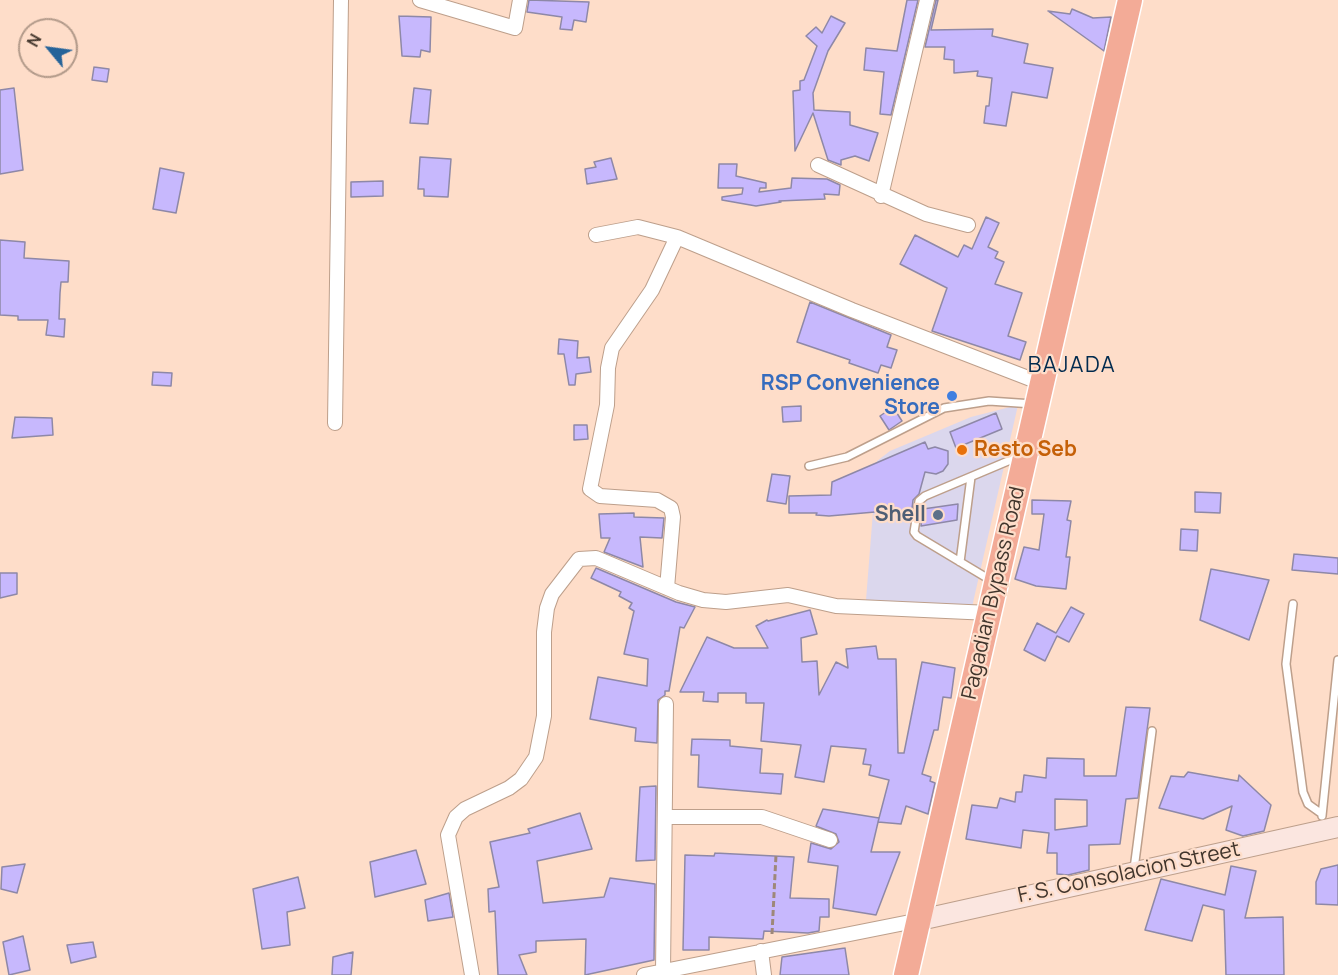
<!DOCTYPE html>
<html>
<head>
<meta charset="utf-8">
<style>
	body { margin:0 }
	#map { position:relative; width:1338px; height:975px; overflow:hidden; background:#feddc9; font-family:Manrope,sans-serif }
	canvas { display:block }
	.north { position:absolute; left:18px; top:18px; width:60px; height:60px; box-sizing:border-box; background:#feddc9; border:2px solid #b29a8a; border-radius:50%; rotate:299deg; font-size:16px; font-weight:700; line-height:24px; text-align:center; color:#41352c }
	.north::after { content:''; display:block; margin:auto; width:21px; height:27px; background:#256399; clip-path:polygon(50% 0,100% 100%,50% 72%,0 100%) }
</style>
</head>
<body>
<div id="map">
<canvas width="1338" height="975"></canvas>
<div class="north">N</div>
</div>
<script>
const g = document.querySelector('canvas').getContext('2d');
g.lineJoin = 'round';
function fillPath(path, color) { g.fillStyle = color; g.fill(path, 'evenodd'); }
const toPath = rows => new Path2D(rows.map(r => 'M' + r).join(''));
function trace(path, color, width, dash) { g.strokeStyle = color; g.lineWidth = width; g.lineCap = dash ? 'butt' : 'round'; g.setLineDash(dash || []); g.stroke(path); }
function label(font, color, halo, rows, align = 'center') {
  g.font = font + ' Manrope,sans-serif'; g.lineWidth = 4.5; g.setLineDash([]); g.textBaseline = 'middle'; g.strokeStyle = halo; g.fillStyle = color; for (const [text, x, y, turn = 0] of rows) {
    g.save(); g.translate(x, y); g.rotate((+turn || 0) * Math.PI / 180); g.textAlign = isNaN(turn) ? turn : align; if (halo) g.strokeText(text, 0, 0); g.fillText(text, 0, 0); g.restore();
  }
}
fillPath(toPath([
	[1018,405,972,607,866,600,877,461,890,451,971,417]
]), '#dbd7ed');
const building = toPath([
	[529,0,589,2,586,22,574,20,572,30,560,29,562,17,527,12,529,0],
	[907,0,918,0,891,115,880,114,884,72,864,70,866,48,897,51,907,0],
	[936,0,938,0,931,30,993,29,992,36,1028,44,1024,63,1053,68,1047,98,1012,92,1006,126,984,123,986,106,989,106,992,78,977,76,978,71,954,73,954,60,944,59,945,47,925,47,936,0],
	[1072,9,1093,18,1111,17,1104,51,1048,11,1070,14,1072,9],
	[399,16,431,17,430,52,421,50,420,57,402,56,399,16],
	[831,16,845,23,828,51,813,93,814,110,850,112,850,125,878,133,869,161,855,156,841,160,841,165,828,160,813,113,795,151,793,91,800,90,800,81,804,80,817,46,806,36,816,27,822,33,831,16],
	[94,67,109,69,107,82,92,80,94,67],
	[14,88,23,170,0,174,0,90,14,88],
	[414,88,431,90,428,124,410,123,414,88],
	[420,157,451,159,448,197,424,196,424,189,418,189,420,157],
	[611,158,617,179,587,184,585,169,596,167,594,162,611,158],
	[719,164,737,164,736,176,766,183,766,188,760,188,759,192,791,188,792,178,827,179,840,185,839,195,824,194,825,199,779,201,781,202,756,206,722,200,722,197,742,194,743,188,718,188,719,164],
	[160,168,184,173,176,213,153,209,160,168],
	[383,181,383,196,351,197,351,182,383,181],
	[986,217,999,223,988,247,998,252,995,258,1004,262,995,284,1022,293,1008,336,1026,342,1020,360,932,331,947,288,900,264,915,235,958,257,964,245,972,249,986,217],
	[0,240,25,242,24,258,69,261,68,282,61,282,60,293,59,319,65,319,64,337,46,335,48,320,18,320,18,316,0,315,0,240],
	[810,302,891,335,887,347,897,350,891,368,881,365,878,373,849,363,850,360,797,342,810,302],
	[559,339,578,341,577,358,589,357,591,372,576,374,575,385,569,385,564,354,558,354,559,339],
	[153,372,172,373,171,386,152,385,153,372],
	[801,406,801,421,783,422,782,407,801,406],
	[893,407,902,421,889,430,880,416,893,407],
	[996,413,1002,429,956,448,950,432,996,413],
	[15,417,52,418,53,435,12,438,15,417],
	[574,425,587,425,588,439,574,440,574,425],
	[925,442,928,449,935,447,948,451,948,464,943,471,936,474,925,472,919,494,913,500,911,517,897,518,898,510,829,516,816,515,817,513,789,513,789,496,831,495,832,482,925,442],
	[772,474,790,476,786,504,767,501,772,474],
	[1195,492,1221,493,1220,513,1195,512,1195,492],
	[1032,500,1071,501,1067,520,1071,521,1066,557,1070,557,1066,589,1036,586,1015,579,1024,547,1039,550,1044,514,1032,514,1032,500],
	[958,504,957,520,921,526,923,509,958,504],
	[634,513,634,517,664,518,662,538,640,537,643,567,604,552,610,538,601,538,599,514,634,513],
	[1181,529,1198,530,1197,551,1180,550,1181,529],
	[1294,554,1338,558,1338,574,1292,570,1294,554],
	[596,568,676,602,695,607,684,628,680,627,669,691,665,691,665,695,658,700,657,743,635,741,636,728,590,719,598,677,647,686,648,659,624,654,634,611,629,608,632,603,619,596,621,592,591,578,596,568],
	[1211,569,1269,580,1249,640,1200,620,1211,569],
	[0,573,17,573,17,594,0,598,0,573],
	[1071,607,1084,614,1069,642,1057,636,1045,661,1024,650,1037,623,1056,633,1071,607],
	[810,610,817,634,801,638,802,662,817,661,819,695,836,662,848,668,846,649,876,646,878,659,896,659,898,753,904,753,922,662,955,668,951,698,943,697,938,730,934,730,922,774,931,777,930,781,935,783,928,814,906,806,901,824,878,822,889,780,869,775,871,765,863,764,866,749,831,746,824,782,795,777,801,745,761,741,764,703,746,703,746,693,718,693,718,702,703,701,704,692,680,692,707,637,734,648,768,648,756,626,767,620,768,621,810,610],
	[1126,707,1150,708,1138,798,1126,799,1120,844,1089,845,1089,870,1068,875,1057,874,1057,853,1047,853,1049,833,1023,830,1021,848,966,839,972,805,997,808,1000,798,1015,802,1016,792,1022,792,1024,775,1046,778,1047,758,1084,759,1084,776,1116,776,1126,707],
	[1055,799,1087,800,1087,826,1055,830,1055,799],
	[692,739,730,740,730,746,762,749,760,773,783,774,781,794,698,787,699,755,691,755,692,739],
	[1188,772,1238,781,1239,775,1271,805,1264,831,1243,836,1226,830,1232,806,1203,819,1159,808,1171,776,1184,777,1188,772],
	[656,786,655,860,636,861,640,787,656,786],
	[823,809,879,818,871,852,900,852,876,915,833,908,838,866,808,862,811,843,831,849,839,842,836,834,816,826,823,809],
	[580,813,592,849,537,861,543,903,604,897,610,878,655,884,654,960,585,975,586,939,536,941,536,952,519,955,527,975,498,975,495,911,489,912,488,889,499,887,490,842,530,833,528,829,580,813],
	[416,850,426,884,375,897,370,862,416,850],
	[715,853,794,857,790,898,829,899,829,917,820,917,819,931,808,933,764,931,763,939,709,937,709,950,683,950,685,855,714,856,715,853],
	[25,864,17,893,1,889,2,867,25,864],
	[1338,865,1338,905,1316,904,1316,882,1321,869,1338,865],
	[1231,866,1256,871,1245,918,1283,917,1284,975,1226,975,1224,910,1203,905,1192,941,1145,930,1161,879,1225,895,1231,866],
	[298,877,305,908,287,912,290,945,262,949,253,889,298,877],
	[449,893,453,917,428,921,425,900,449,893],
	[23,936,30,970,9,975,3,942,23,936],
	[93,942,96,957,71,963,67,945,93,942],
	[845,948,849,975,780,975,782,957,845,948],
	[353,952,351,975,332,975,333,957,353,952]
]);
fillPath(building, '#c7b8fd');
trace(building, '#8e88a7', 1.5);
const lane = toPath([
	[809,466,847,457,944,408,989,401,1033,404],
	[960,562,971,477],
	[992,581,917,536,914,532,919,501,925,496,1020,456],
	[1293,604,1286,664,1303,792,1308,804,1322,814],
	[1322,816,1338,660],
	[1134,869,1152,731]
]);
const street = toPath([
	[420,0,515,28,520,0],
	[818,165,926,214,968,225],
	[881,196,927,0],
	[596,235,638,227,677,237,852,310,1041,383],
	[335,423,341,0],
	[667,588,673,517,671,508,657,500,600,496,590,489,607,405,608,368,612,348,652,290,677,237],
	[665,817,762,817,830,840],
	[761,951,764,975],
	[663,971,666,704],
	[472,975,448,835,456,817,465,809,509,788,521,779,536,757,544,716,544,632,547,608,552,594,579,559,596,558,679,593,703,600,726,602,788,595,836,606,990,613],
	[644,975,920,920]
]);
const secondary = toPath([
	[920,920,1338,827]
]);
const highway = toPath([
	[906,975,1130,0]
]);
trace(lane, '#bd9f8b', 10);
trace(street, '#bd9f8b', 16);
trace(secondary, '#bd9f8b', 22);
trace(highway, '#fff', 27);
trace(toPath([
	[772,934,776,855]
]), '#9e8879', 3, [6, 3]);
trace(lane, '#fff', 7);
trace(street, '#fff', 14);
trace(secondary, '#fbe6e0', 20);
trace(highway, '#f3ab97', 24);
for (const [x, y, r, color] of [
	[952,396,6,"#3f7fe0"],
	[962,450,6,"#e8710a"],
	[938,515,6,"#5c6f8a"]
]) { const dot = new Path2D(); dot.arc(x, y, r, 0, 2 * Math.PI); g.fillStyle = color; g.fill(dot); trace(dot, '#feddc9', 2); }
label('bold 21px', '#366cbe', '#feddc9', [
	["RSP Convenience",940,384],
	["Store",940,408]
], 'right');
label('bold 21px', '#c56008', '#feddc9', [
	["Resto Seb",974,450]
], 'left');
label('bold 21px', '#4e5e75', '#feddc9', [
	["Shell",926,515]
], 'right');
label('21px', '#41352c', '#feddc9', [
	["Pagadian Bypass Road",994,593,-77],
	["F. S. Consolacion Street",1129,873,-12]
]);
g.letterSpacing = '1.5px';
label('22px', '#002a4e', '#feddc9', [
	["BAJADA",1072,366]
]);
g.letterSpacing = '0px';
</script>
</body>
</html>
